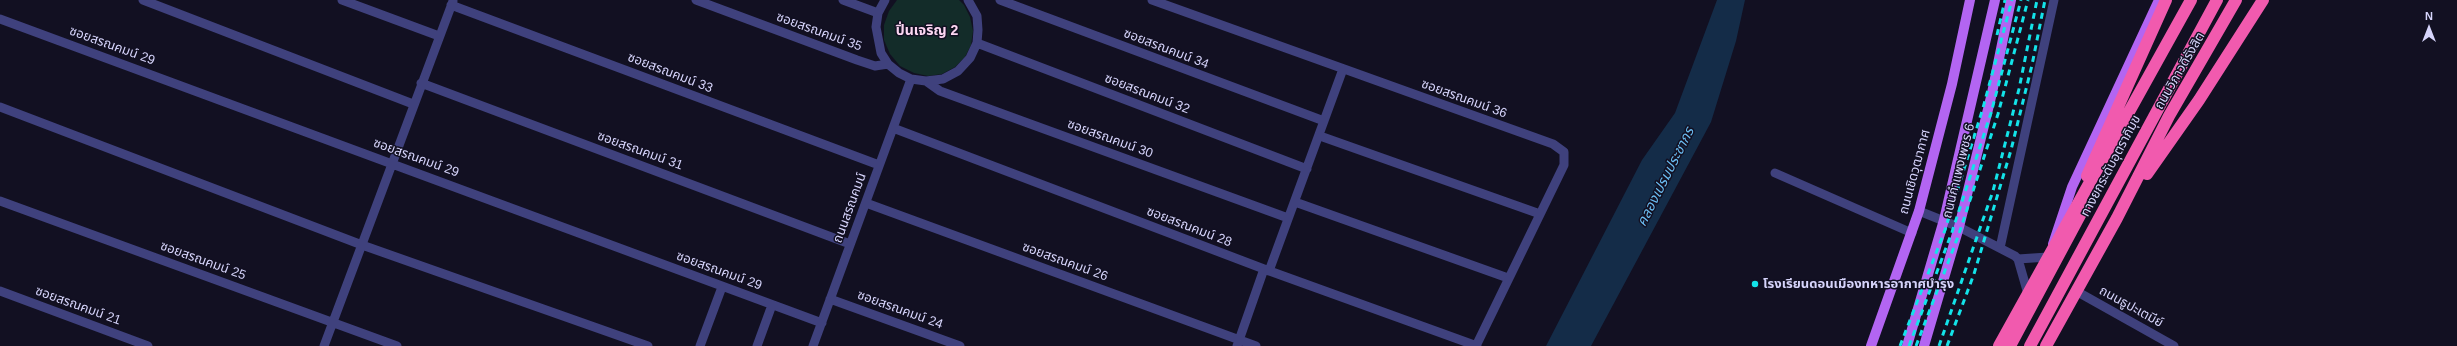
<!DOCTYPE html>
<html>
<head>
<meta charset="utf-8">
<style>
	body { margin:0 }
	#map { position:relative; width:2457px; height:346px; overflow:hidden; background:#121022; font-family:Helvetica,sans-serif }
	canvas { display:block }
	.north { position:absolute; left:2409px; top:8px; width:40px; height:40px; -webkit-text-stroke:3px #121022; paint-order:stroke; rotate:0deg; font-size:11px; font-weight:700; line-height:16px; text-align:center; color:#d6d4fb }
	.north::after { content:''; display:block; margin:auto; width:14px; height:18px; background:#d6d4fb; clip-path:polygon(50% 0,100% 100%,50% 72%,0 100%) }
</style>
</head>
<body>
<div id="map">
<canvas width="2457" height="346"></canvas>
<div class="north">N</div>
</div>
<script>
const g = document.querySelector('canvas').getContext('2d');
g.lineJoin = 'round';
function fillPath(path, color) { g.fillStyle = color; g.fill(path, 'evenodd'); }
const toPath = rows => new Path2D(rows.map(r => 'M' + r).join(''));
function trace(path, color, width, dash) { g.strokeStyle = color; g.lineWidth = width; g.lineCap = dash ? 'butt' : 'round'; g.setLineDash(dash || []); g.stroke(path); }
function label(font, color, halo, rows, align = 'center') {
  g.font = font + ' Helvetica,"Noto Sans Thai",sans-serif'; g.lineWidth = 3; g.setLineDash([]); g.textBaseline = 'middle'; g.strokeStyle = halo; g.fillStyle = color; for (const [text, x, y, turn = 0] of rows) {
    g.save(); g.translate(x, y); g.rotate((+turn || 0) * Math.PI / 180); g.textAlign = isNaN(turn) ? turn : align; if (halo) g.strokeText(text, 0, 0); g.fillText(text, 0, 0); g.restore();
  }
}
fillPath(toPath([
	[897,0,959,0,964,5,970,17,973,31,971,45,965,57,955,67,942,74,928,76,914,73,900,66,890,54,884,40,884,25,889,11]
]), '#132c29');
fillPath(toPath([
	[1717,0,1745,0,1736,41,1711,122,1591,346,1546,346,1642,160,1675,113]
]), '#142c48');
trace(toPath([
	[143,0,413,104],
	[342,0,439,36],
	[696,0,857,60,875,66,888,64],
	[843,0,878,13],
	[885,0,878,13,876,27,881,53,888,64,899,73,911,79,926,81,943,79,958,71,970,58,977,43,978,30,977,16,968,0],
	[1000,0,1324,121],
	[1152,0,1553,144,1564,152,1564,165,1476,346],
	[451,5,879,165],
	[0,19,822,323],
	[977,43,1307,169],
	[926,81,940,91,1288,218],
	[421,83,850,244],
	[0,107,362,245,648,346],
	[893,128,1264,269,1477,346],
	[1320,136,1540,214],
	[1775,173,1912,233],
	[0,201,397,346],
	[1295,202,1508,278],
	[866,203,1256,346],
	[1919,211,1959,227,2015,256,2018,259,2028,294],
	[2000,248,2054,0],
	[2018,259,2048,257],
	[1269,271,1343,69],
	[0,291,148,346],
	[2076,291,2174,346],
	[830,299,960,346],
	[324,346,453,1],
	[700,346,722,287],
	[757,346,772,305],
	[813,346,911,79],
	[1237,346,1264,269]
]), '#3f417d', 9);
trace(toPath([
	[2053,244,2072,187,2159,0],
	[1871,346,1919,211,1952,84,1970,0],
	[1907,346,1944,220,1995,0],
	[1924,346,1959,227,1992,93,2011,0]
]), '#b365f2', 10);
trace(toPath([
	[2147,174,2199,100,2263,0],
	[2087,176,2166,0],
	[1999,346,2191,0],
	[2010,346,2085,206],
	[2030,346,2217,0],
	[2046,346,2117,218,2169,116,2236,0]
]), '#f15aae', 12);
trace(toPath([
	[1997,35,2005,0],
	[1900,346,1945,230,1983,108,2012,0],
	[1909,346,1952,232,1991,113,2021,0],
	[1916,346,1959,234,1998,114,2028,0],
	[1939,346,1993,191,2019,89,2037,0],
	[1947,346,1974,274,2011,150,2032,65,2045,0]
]), '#13e3e9', 3, [6, 5]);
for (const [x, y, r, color] of [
	[1755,284,4,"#13e3e9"]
]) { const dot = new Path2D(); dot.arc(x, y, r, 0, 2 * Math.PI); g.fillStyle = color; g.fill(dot); trace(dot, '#121022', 1.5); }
label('13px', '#d6d4fb', '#121022', [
	["ซอยสรณคมน์ 35",819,32,20],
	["ซอยสรณคมน์ 29",112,46,20],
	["ซอยสรณคมน์ 34",1166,49,21],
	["ถนนวิภาวดีรังสิต",2180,71,-60],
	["ซอยสรณคมน์ 33",670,73,21],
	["ซอยสรณคมน์ 32",1147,94,21],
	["ซอยสรณคมน์ 36",1464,99,20],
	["ซอยสรณคมน์ 30",1110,139,20],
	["ซอยสรณคมน์ 31",640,151,20],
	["ซอยสรณคมน์ 29",416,158,20],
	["ทางยกระดับอุตราภิมุข",2111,166,-62],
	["ถนนกำแพงเพชร 6",1959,171,-76],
	["ถนนเชิดวุฒากาศ",1915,172,-75],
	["ถนนสรณคมน์",850,208,-70],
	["ซอยสรณคมน์ 28",1189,227,21],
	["ซอยสรณคมน์ 25",203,261,20],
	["ซอยสรณคมน์ 26",1065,262,20],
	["ซอยสรณคมน์ 29",719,271,20],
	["ซอยสรณคมน์ 21",78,306,20],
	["ถนนธูปะเตมีย์",2131,307,29],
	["ซอยสรณคมน์ 24",900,310,20]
]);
label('bold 13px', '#d6d4fb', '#121022', [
	["โรงเรียนดอนเมืองทหารอากาศบำรุง",1763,284]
], 'left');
label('bold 14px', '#fcd6f1', '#121022', [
	["ปิ่นเจริญ 2",927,31]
]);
label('italic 14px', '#6bbef3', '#121022', [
	["คลองเปรมประชากร",1666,177,-63]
]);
</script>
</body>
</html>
